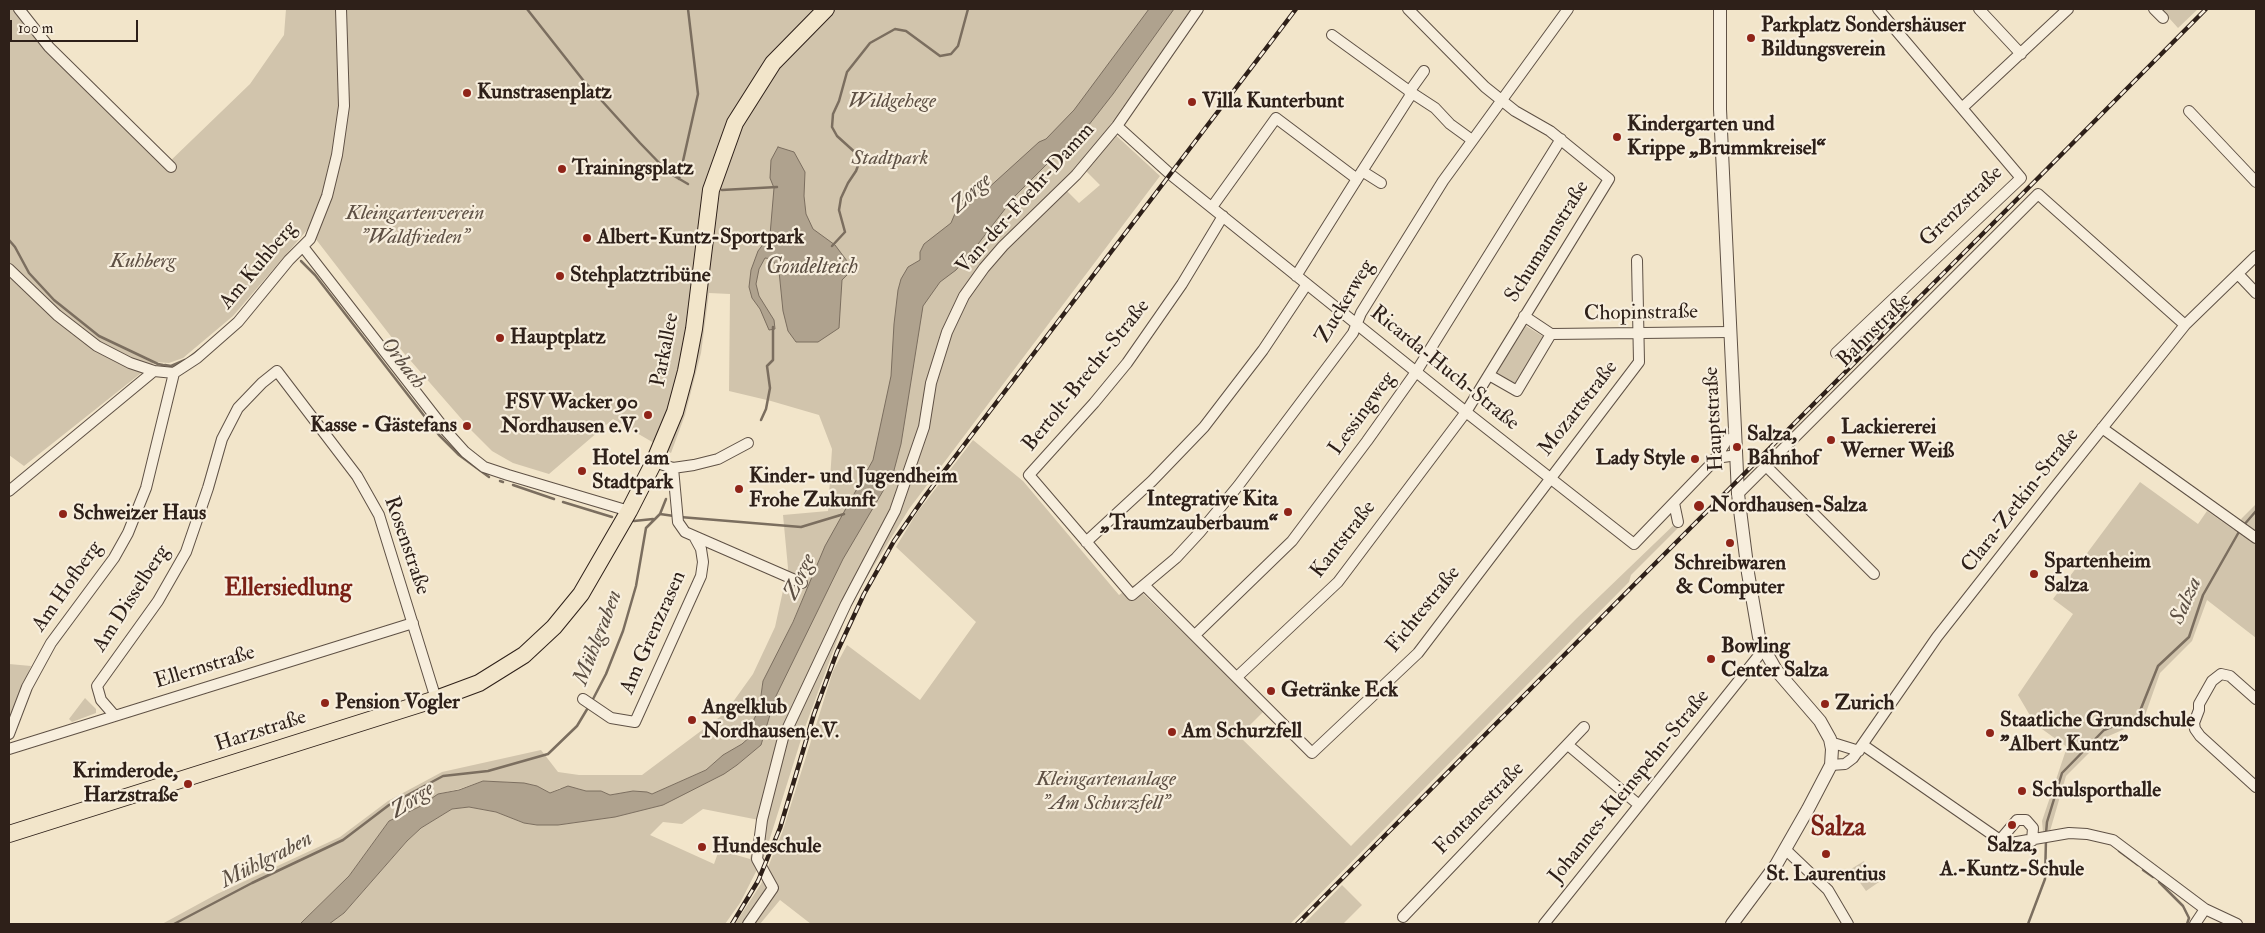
<!DOCTYPE html>
<html>
<head>
<meta charset="utf-8">
<style>
	body { margin:0 }
	#map { position:relative; width:2265px; height:933px; overflow:hidden; background:#f2e5ca; font-family:"IM FELL Double Pica",serif }
	canvas { display:block }
	.frame { position:absolute; inset:0; border:10px solid #2e2019; pointer-events:none }
	.scale { position:absolute; left:10px; top:20px; width:128px; height:22px; box-sizing:border-box; border:2px solid #2e2019; border-top:0; padding-left:6px; font-size:15px; line-height:18px; white-space:nowrap; color:#2e2019; -webkit-text-stroke:4px #f7eedd; paint-order:stroke }
</style>
</head>
<body>
<div id="map">
<canvas width="2265" height="933"></canvas>
<div class="frame"></div>
<div class="scale">100 m</div>
</div>
<script>
const g = document.querySelector('canvas').getContext('2d');
g.lineJoin = 'round';
function fillPath(path, color) { g.fillStyle = color; g.fill(path, 'evenodd'); }
const toPath = rows => new Path2D(rows.map(r => 'M' + r).join(''));
function trace(path, color, width, dash) { g.strokeStyle = color; g.lineWidth = width; g.lineCap = dash ? 'butt' : 'round'; g.setLineDash(dash || []); g.stroke(path); }
function label(font, color, halo, rows, align = 'center') {
  g.font = font + ' "IM FELL Double Pica",serif'; g.lineWidth = 4.5; g.setLineDash([]); g.textBaseline = 'middle'; g.strokeStyle = halo; g.fillStyle = color; for (const [text, x, y, turn = 0] of rows) {
    g.save(); g.translate(x, y); g.rotate((+turn || 0) * Math.PI / 180); g.textAlign = isNaN(turn) ? turn : align; if (halo) g.strokeText(text, 0, 0); g.fillText(text, 0, 0); g.restore();
  }
}
fillPath(toPath([
	[9,9,15,9,165,166,250,84,284,35,286,9,1191,9,1108,128,1160,176,909,509,851,603,804,730,765,854,740,903,725,924,329,924,344,913,407,841,421,828,452,809,469,807,496,812,524,823,537,825,558,825,615,817,663,805,737,765,761,745,811,581,775,661,763,681,759,710,754,719,751,736,743,744,723,755,706,770,652,794,633,791,610,795,601,791,585,791,577,788,560,788,550,793,537,786,524,783,483,781,459,789,438,794,419,807,389,821,349,876,300,924,162,924,217,894,340,837,388,801,442,772,541,750,558,772,579,775,642,775,725,713,753,674,775,627,788,568,783,515,828,511,832,449,819,415,771,401,729,391,730,294,709,293,701,353,685,415,671,453,613,419,549,474,513,463,492,451,472,431,403,352,308,229,233,316,183,358,169,363,155,362,24,466,9,455],
	[1086,171,1100,185,1079,203,1066,190],
	[703,809,759,820,750,859,719,850,714,864,650,835,663,822,682,824],
	[2161,9,2198,9,2178,28],
	[1526,326,1544,337,1515,386,1496,374],
	[973,440,1023,481,1119,595,1134,585,1264,711,1239,736,1351,846,1577,618,1681,518,1684,522,1631,575,1629,582,1290,924,811,924,780,900,760,924,735,924,761,884,782,833,833,671,847,645,920,700,976,622,896,547,916,514],
	[2140,482,2198,524,2207,511,2234,530,2242,518,2256,504,2256,638,2207,600,2192,641,2160,673,2143,721,2104,738,2066,776,2050,831,2043,832,2042,821,2067,747,2035,724,2018,695,2073,614,2053,599],
	[9,664,31,666,9,722],
	[85,698,96,709,96,713,72,722,69,719],
	[1864,861,1867,870,1879,882,1866,891,1856,877,1859,876,1859,873,1854,873,1851,869],
	[1342,885,1362,905,1343,924,1304,924]
]), '#d1c4ac');
const water = toPath([
	[1149,9,1174,9,1113,94,1070,149,1060,156,1052,159,1015,196,975,248,956,270,940,282,923,306,901,444,893,474,843,559,775,698,761,745,737,765,724,774,663,805,615,817,558,825,537,825,524,823,496,812,469,807,452,809,421,828,407,841,344,913,329,924,300,924,349,876,389,821,419,807,438,794,459,790,483,781,524,783,537,786,550,793,568,786,586,791,601,791,610,795,633,791,647,792,652,794,706,770,723,755,742,744,751,736,754,719,759,710,763,681,793,622,825,546,873,460,891,376,894,324,898,290,901,279,908,267,920,260,920,252,924,244,951,223,959,204,968,195,985,191,1039,142,1046,139,1074,110,1149,9],
	[778,147,794,152,805,172,804,196,806,214,813,229,835,245,847,261,847,275,842,280,839,328,818,342,796,342,788,331,783,311,779,271,772,259,765,258,759,269,756,284,759,296,774,320,775,329,769,330,760,309,752,298,749,287,751,270,758,251,770,235,774,188,770,178,771,160,778,147]
]);
fillPath(water, '#afa28e');
trace(water, '#7b6e5f', 1);
trace(toPath([
	[527,9,583,80,640,143,669,173,688,184],
	[679,179,698,94,688,9],
	[722,190,777,187],
	[9,240,15,247,29,273,54,300,99,336,158,364,163,365],
	[832,246,845,232,839,210,841,198,848,183,856,171,859,163,858,155,837,136,832,127,833,114,839,101,847,72,870,43,895,29,906,31,940,56,951,54,958,46,968,9],
	[301,261,315,275,439,435,459,455,489,477],
	[190,357,199,350],
	[165,365,171,366,185,360],
	[761,420,766,409,770,388,767,366,773,360,773,327],
	[500,481,503,482],
	[513,485,554,499],
	[563,502,612,517],
	[660,514,666,499],
	[680,517,801,527,844,514],
	[634,521,653,519],
	[2243,526,2256,511],
	[592,701,606,674,623,631,636,586,646,528,660,514,674,516],
	[2046,833,2047,822,2062,773,2104,730,2138,716,2158,666,2189,637,2203,595,2240,530],
	[2119,851,2138,865],
	[2143,870,2153,877],
	[2159,882,2183,906,2189,918,2187,924],
	[174,924,252,883,343,840,389,805,443,776,488,771,548,754,577,726,589,706],
	[2028,924,2045,879,2046,839]
]), '#7b6e5f', 2.5);
const minor = toPath([
	[19,9,49,47,171,167],
	[1979,9,2021,54],
	[2154,9,2163,18],
	[1332,35,1412,93,1357,179],
	[1409,92,1424,71],
	[1412,93,1435,108,1450,124,1472,140],
	[1962,108,2068,9],
	[2189,111,2256,182],
	[1117,126,1170,174,1466,412,1634,544,1713,462,1727,440,1736,437],
	[1362,171,1381,183],
	[1212,207,1276,118,1357,179,1296,276],
	[1223,216,1182,284,1127,363,1094,403,1029,475,1132,595,1176,558,1200,532,1238,486,1353,333,1361,313,1443,181,1568,9],
	[304,248,447,432,465,452,484,467,508,475,629,511],
	[9,269,57,315,97,346,130,363,154,371,174,373],
	[2238,274,2256,293],
	[1551,334,1731,332],
	[1836,353,2021,178,1878,9],
	[174,373,197,358,238,322,289,260,310,239,327,196,337,155,344,106,341,9],
	[1489,375,1517,391,1551,334,1524,316],
	[2102,428,2256,538],
	[654,462,673,468,694,465,718,459,748,443],
	[1713,462,1723,457,1737,455],
	[1766,466,1874,574],
	[673,468,678,522,685,532,802,583],
	[9,491,154,371],
	[1738,494,2038,194,2185,325],
	[1674,503,1678,522],
	[1086,542,1152,481,1204,427,1263,350,1307,284],
	[1145,586,1312,753,1418,653,1639,362,1637,260],
	[1195,635,1292,541,1367,441,1416,372,1561,139],
	[1237,677,1338,582,1466,412,1609,179,1550,131,1515,111,1485,87,1408,9],
	[583,699,611,718,635,722,701,576,703,562,701,549,695,538],
	[2256,699,2230,676,2221,674,2212,681,2199,704,2199,710,2194,723,2195,729,2200,736,2256,787],
	[114,715,101,700,97,686,158,601,186,552,208,488,222,439,238,408,262,383,277,371,357,476,379,515,436,699],
	[9,734,27,687,51,643,114,558,128,533,146,488,174,373],
	[1830,742,1859,751],
	[1568,745,1639,805],
	[1863,745,2000,840,2011,843,2069,833,2087,834,2113,840,2205,909,2237,924],
	[9,749,413,623],
	[1831,765,1845,764,1853,758,1937,637,2051,492,2185,325,2256,256],
	[2000,840,2017,820,2026,820,2033,828,2032,841],
	[1785,849,1828,890,1848,924],
	[1403,917,1584,727],
	[748,924,773,888,757,859,762,820,783,738,846,604,895,511,924,427,931,383,947,332,964,296,984,268,1003,246,1076,175,1117,126,1198,9],
	[1544,924,1764,649],
	[2195,924,2205,909]
]);
const tertiary = toPath([
	[1720,9,1720,109,1738,494,1748,573,1759,637,1764,649,1776,670,1820,721,1830,739,1832,749,1831,765,1808,809,1776,865,1732,924]
]);
const primary = toPath([
	[9,834,436,699,479,683,524,655,554,627,581,594,629,511,654,462,675,412,686,371,694,329,711,190,735,123,773,63,826,9]
]);
trace(minor, '#5f5145', 12);
trace(tertiary, '#5f5145', 14);
trace(primary, '#2e2019', 18);
trace(minor, '#f7eedd', 10);
trace(tertiary, '#f7eedd', 12);
trace(primary, '#f2e5ca', 16);
const rail = toPath([
	[732,924,758,881,780,828,814,714,837,652,864,594,894,541,926,495,1296,9],
	[1297,924,2206,9]
]);
trace(rail, '#2e2019', 4.5);
trace(rail, '#f7eedd', 2.5, [8]);
for (const [x, y, r, color] of [
	[1751,38,5,"#8f2418"],
	[467,93,5,"#8f2418"],
	[1192,102,5,"#8f2418"],
	[1617,137,5,"#8f2418"],
	[562,169,5,"#8f2418"],
	[587,238,5,"#8f2418"],
	[560,276,5,"#8f2418"],
	[500,338,5,"#8f2418"],
	[648,415,5,"#8f2418"],
	[467,426,5,"#8f2418"],
	[1831,440,5,"#8f2418"],
	[1737,447,5,"#8f2418"],
	[1695,459,5,"#8f2418"],
	[582,471,5,"#8f2418"],
	[739,489,5,"#8f2418"],
	[1699,506,6,"#8f2418"],
	[1288,512,5,"#8f2418"],
	[63,514,5,"#8f2418"],
	[1730,543,5,"#8f2418"],
	[2034,574,5,"#8f2418"],
	[1711,659,5,"#8f2418"],
	[1271,691,5,"#8f2418"],
	[325,703,5,"#8f2418"],
	[1825,704,5,"#8f2418"],
	[692,720,5,"#8f2418"],
	[1172,732,5,"#8f2418"],
	[1990,733,5,"#8f2418"],
	[188,784,5,"#8f2418"],
	[2022,791,5,"#8f2418"],
	[2012,825,5,"#8f2418"],
	[702,847,5,"#8f2418"],
	[1826,854,5,"#8f2418"]
]) { const dot = new Path2D(); dot.arc(x, y, r, 0, 2 * Math.PI); g.fillStyle = color; g.fill(dot); trace(dot, '#f7eedd', 2); }
label('bold 21px', '#2e2019', '#f7eedd', [
	["Parkplatz Sondershäuser",1761,26],
	["Bildungsverein",1761,50],
	["Kunstrasenplatz",477,93],
	["Villa Kunterbunt",1202,102],
	["Kindergarten und",1627,125],
	["Krippe „Brummkreisel“",1627,149],
	["Trainingsplatz",572,169],
	["Albert-Kuntz-Sportpark",597,238],
	["Stehplatztribüne",570,276],
	["Hauptplatz",510,338],
	["FSV Wacker 90",638,403,"right"],
	["Nordhausen e.V.",638,427,"right"],
	["Kasse - Gästefans",457,426,"right"],
	["Lackiererei",1841,428],
	["Werner Weiß",1841,452],
	["Salza,",1747,435],
	["Bahnhof",1747,459],
	["Hotel am",592,459],
	["Stadtpark",592,483],
	["Lady Style",1685,459,"right"],
	["Kinder- und Jugendheim",749,477],
	["Frohe Zukunft",749,501],
	["Integrative Kita",1278,500,"right"],
	["„Traumzauberbaum“",1278,524,"right"],
	["Nordhausen-Salza",1710,506],
	["Schweizer Haus",73,514],
	["Spartenheim",2044,562],
	["Salza",2044,586],
	["Schreibwaren",1730,564,"center"],
	["& Computer",1730,588,"center"],
	["Bowling",1721,647],
	["Center Salza",1721,671],
	["Getränke Eck",1281,691],
	["Pension Vogler",335,703],
	["Zurich",1835,704],
	["Angelklub",702,708],
	["Nordhausen e.V.",702,732],
	["Staatliche Grundschule",2000,721],
	["\"Albert Kuntz\"",2000,745],
	["Am Schurzfell",1182,732],
	["Krimderode,",178,772,"right"],
	["Harzstraße",178,796,"right"],
	["Schulsporthalle",2032,791],
	["Salza,",2012,846,"center"],
	["A.-Kuntz-Schule",2012,870,"center"],
	["Hundeschule",712,847],
	["St. Laurentius",1826,875,"center"]
], 'left');
label('italic 21px', '#5f5145', '#f7eedd', [
	["Wildgehege",892,102],
	["Stadtpark",890,159],
	["Kleingartenverein",415,214],
	["\"Waldfrieden\"",415,238],
	["Kuhberg",143,262],
	["Kleingartenanlage",1106,780],
	["\"Am Schurzfell\"",1106,804]
]);
label('21px', '#2e2019', '#f7eedd', [
	["Van-der-Foehr-Damm",1026,199,-48],
	["Grenzstraße",1962,207,-44],
	["Schumannstraße",1548,242,-58],
	["Am Kuhberg",259,266,-50],
	["Zuckerweg",1346,302,-59],
	["Chopinstraße",1641,314,-1],
	["Bahnstraße",1875,331,-45],
	["Parkallee",666,350,-79],
	["Ricarda-Huch-Straße",1444,369,39],
	["Bertolt-Brecht-Straße",1087,376,-51],
	["Mozartstraße",1579,409,-52],
	["Lessingweg",1363,414,-54],
	["Hauptstraße",1715,419,-93],
	["Clara-Zetkin-Straße",2021,501,-52],
	["Kantstraße",1344,540,-52],
	["Rosenstraße",406,546,71],
	["Am Hofberg",68,587,-55],
	["Am Disselberg",132,599,-57],
	["Fichtestraße",1424,610,-51],
	["Am Grenzrasen",654,633,-66],
	["Ellernstraße",205,668,-17],
	["Harzstraße",261,732,-18],
	["Johannes-Kleinspehn-Straße",1630,787,-51],
	["Fontanestraße",1480,809,-46]
]);
label('italic 22px', '#5b4e42', '#f7eedd', [
	["Zorge",972,194,-43],
	["Gondelteich",812,268],
	["Orbach",402,364,52],
	["Zorge",801,577,-65],
	["Salza",2187,601,-66],
	["Mühlgraben",599,638,-69],
	["Zorge",413,801,-34],
	["Mühlgraben",267,861,-27]
]);
label('bold 24px', '#7a1f14', '#f7eedd', [
	["Ellersiedlung",288,590]
]);
label('bold 26px', '#7a1f14', '#f7eedd', [
	["Salza",1838,829]
]);
</script>
</body>
</html>
